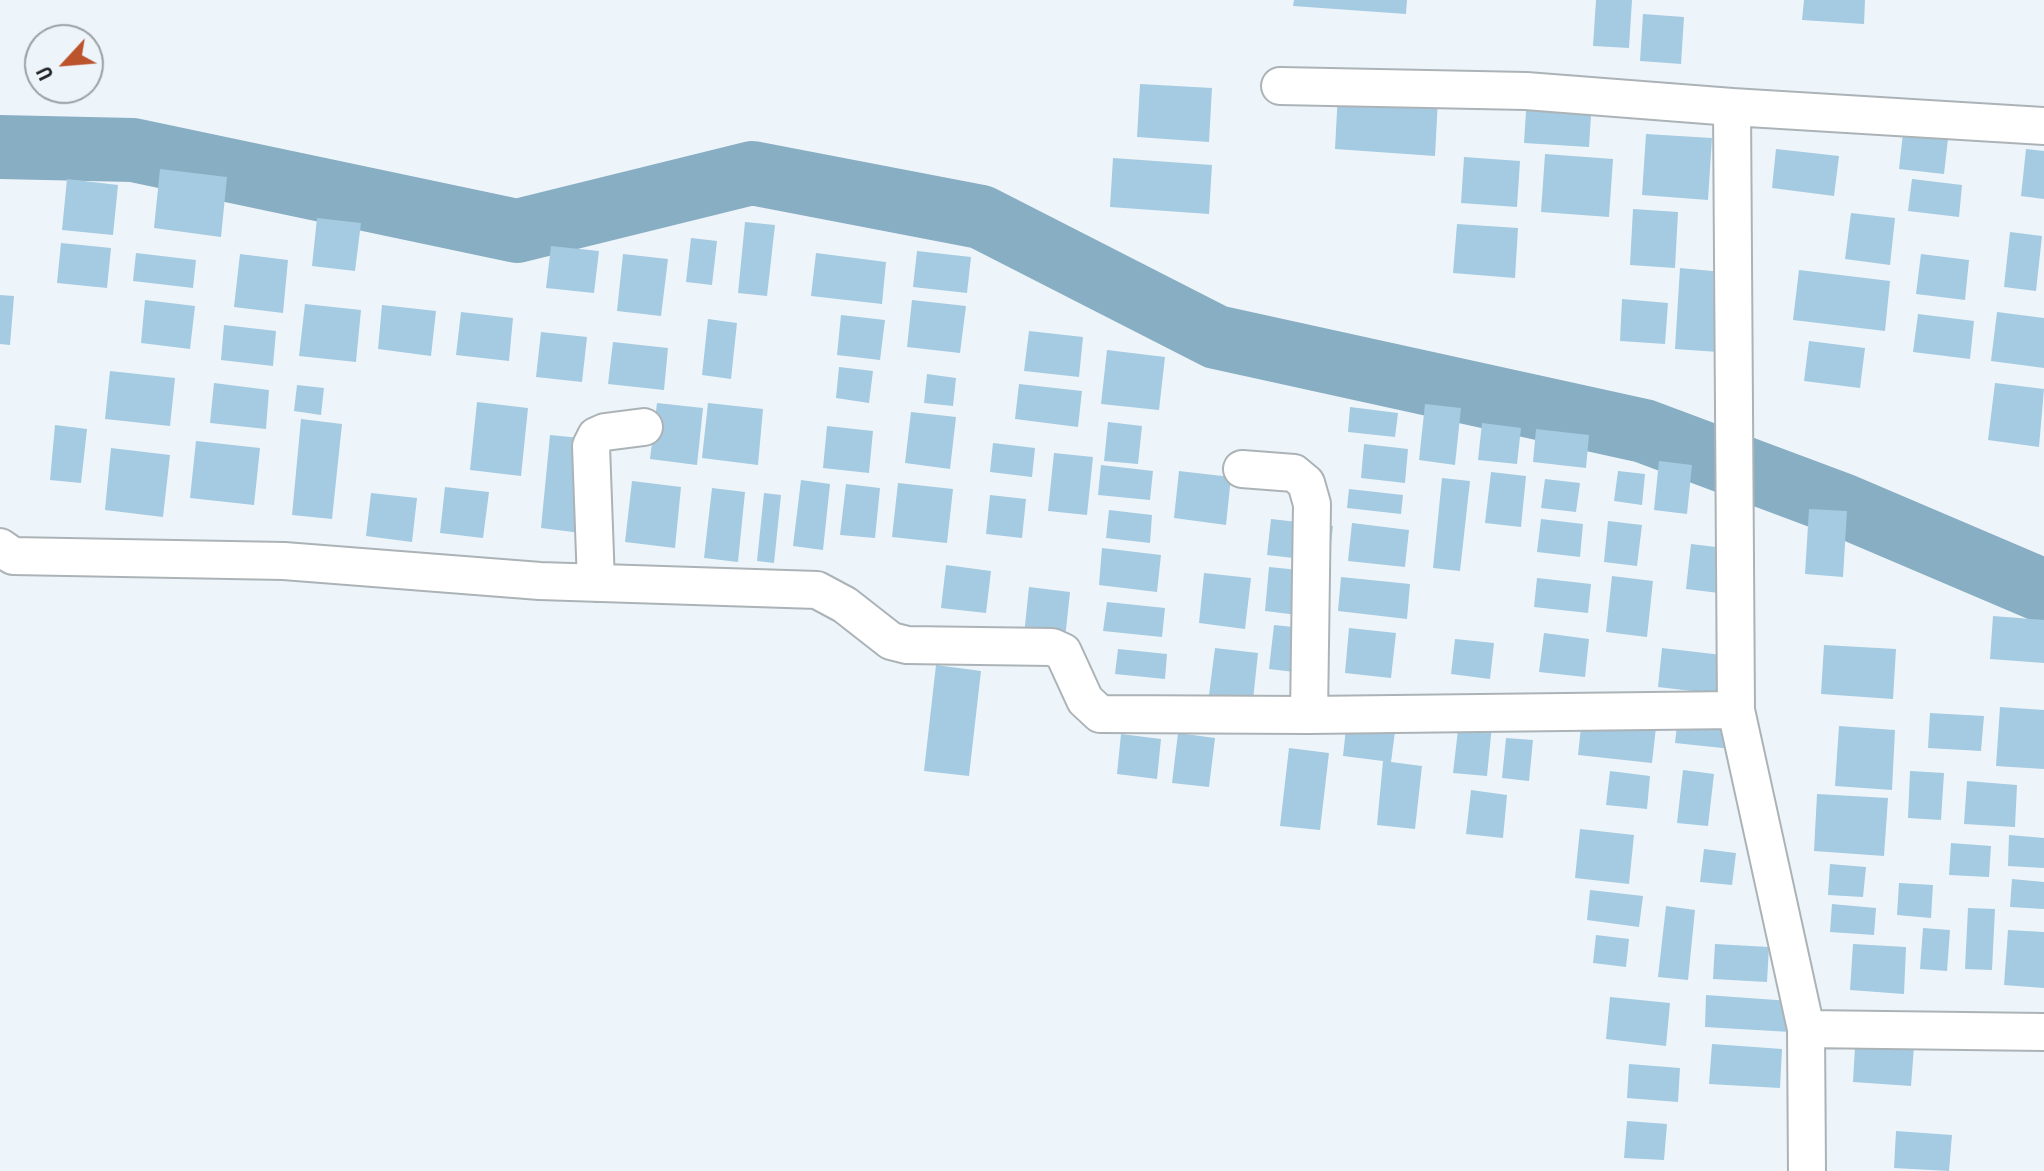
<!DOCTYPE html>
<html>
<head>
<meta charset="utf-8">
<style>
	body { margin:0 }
	#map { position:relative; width:2044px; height:1171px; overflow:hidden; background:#eef5fa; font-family:"PT Sans Narrow",sans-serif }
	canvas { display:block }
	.north { position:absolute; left:24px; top:24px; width:80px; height:80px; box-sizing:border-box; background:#eef5fa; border:2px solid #9ba0a4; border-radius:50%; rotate:244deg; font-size:22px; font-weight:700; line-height:32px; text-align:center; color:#1e2022 }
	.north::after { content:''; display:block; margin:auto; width:28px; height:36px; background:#bb532c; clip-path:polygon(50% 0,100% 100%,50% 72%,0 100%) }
</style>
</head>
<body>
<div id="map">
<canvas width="2044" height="1171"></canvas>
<div class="north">U</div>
</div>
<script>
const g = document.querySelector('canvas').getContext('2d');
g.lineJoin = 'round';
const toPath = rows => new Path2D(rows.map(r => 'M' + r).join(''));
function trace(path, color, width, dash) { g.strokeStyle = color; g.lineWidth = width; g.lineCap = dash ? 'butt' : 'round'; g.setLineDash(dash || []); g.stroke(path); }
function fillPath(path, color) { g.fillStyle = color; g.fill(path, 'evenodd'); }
trace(toPath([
	[0,147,133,150,517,231,752,173,981,217,1216,337,1644,431,1842,505,2044,591]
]), '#88aec3', 64);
fillPath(toPath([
	[1294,0,1407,0,1406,14,1293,6],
	[1596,0,1632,0,1629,48,1593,46],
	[1804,0,1865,0,1864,24,1802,20],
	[1643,14,1684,17,1681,64,1640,61],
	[1140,84,1212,88,1209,142,1137,137],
	[1338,92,1438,99,1435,156,1335,149],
	[1527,96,1592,100,1589,147,1524,143],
	[1904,124,1949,130,1944,174,1899,169],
	[1646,134,1712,138,1708,200,1642,195],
	[1776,149,1839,156,1834,196,1772,188],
	[2026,149,2044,151,2044,199,2021,196],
	[1545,154,1613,159,1609,217,1541,212],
	[1464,157,1520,161,1517,207,1461,203],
	[1113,158,1212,165,1209,214,1110,207],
	[160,169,227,177,221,237,154,228],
	[67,179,118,185,113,235,62,230],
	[1912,179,1962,185,1959,217,1908,211],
	[1633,209,1678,212,1675,268,1630,265],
	[1851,213,1895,218,1890,265,1845,259],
	[317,218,361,223,355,271,312,266],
	[745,222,775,225,767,296,738,293],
	[1457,224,1518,228,1515,278,1453,273],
	[2010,232,2042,236,2036,291,2004,287],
	[691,238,717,241,712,285,686,282],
	[61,243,111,248,107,288,57,283],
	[551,246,599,251,594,293,546,288],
	[917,251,971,257,967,293,913,287],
	[136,253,196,260,193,288,133,281],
	[816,253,886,262,882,304,811,296],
	[240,254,288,260,283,313,234,307],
	[623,254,668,259,661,316,617,311],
	[1921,254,1969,260,1965,300,1916,294],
	[1680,268,1723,272,1718,352,1675,349],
	[1799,270,1890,281,1885,331,1793,320],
	[0,295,14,296,10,345,0,344],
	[1622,299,1668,303,1665,344,1620,341],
	[145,300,195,306,190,349,141,343],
	[912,300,966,306,960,353,907,347],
	[305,304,361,310,356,362,299,356],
	[382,305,436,311,431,356,378,349],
	[461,312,513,318,509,361,456,355],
	[1997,312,2044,318,2044,368,1991,361],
	[1918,314,1974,321,1970,359,1913,352],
	[841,315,885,320,880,360,837,355],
	[708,319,737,323,731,379,702,375],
	[224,325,276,331,273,366,221,360],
	[1029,331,1083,337,1079,377,1024,371],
	[541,332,587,337,582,382,536,377],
	[1809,341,1865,348,1860,388,1804,381],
	[613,342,668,348,664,390,608,384],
	[1107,350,1165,357,1159,410,1101,404],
	[839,367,873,371,869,403,836,398],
	[110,371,175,378,170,426,105,419],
	[927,374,956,378,953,406,924,403],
	[214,383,269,390,266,429,210,423],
	[1995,383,2044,389,2039,447,1988,440],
	[1019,384,1082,391,1078,427,1015,419],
	[297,385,324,388,321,415,294,411],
	[477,402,528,408,521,476,470,470],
	[657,403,703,408,697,465,650,459],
	[708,403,763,409,758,465,702,458],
	[1425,404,1461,408,1455,465,1419,460],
	[1350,407,1398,413,1395,437,1348,432],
	[911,412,956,417,950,469,905,463],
	[301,419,342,424,332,519,292,515],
	[1108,422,1142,426,1138,464,1104,461],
	[1482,423,1521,428,1517,464,1478,460],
	[55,425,87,429,81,483,50,480],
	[827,426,873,431,869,473,823,468],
	[1536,429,1589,435,1586,468,1533,462],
	[550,435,591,439,581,533,541,528],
	[196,441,260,448,254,505,190,498],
	[993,443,1035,448,1032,477,990,472],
	[1364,444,1408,449,1405,483,1361,478],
	[111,448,170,455,163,517,105,510],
	[1054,453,1093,457,1087,515,1048,511],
	[1659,461,1692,465,1687,514,1654,510],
	[1101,465,1153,471,1150,500,1098,495],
	[1179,471,1231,477,1226,525,1174,518],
	[1618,471,1645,474,1642,505,1614,501],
	[1491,472,1526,476,1521,527,1485,523],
	[1442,478,1470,481,1460,571,1433,568],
	[1545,479,1580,483,1576,512,1541,508],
	[801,480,830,484,823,550,793,546],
	[632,481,681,487,675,548,625,542],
	[898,483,953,489,947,543,892,537],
	[846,484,880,488,875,538,840,535],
	[445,487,489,492,483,538,440,533],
	[712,488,745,492,738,562,704,558],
	[1349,489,1403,495,1401,514,1347,508],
	[371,493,417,498,412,542,366,536],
	[764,493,781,495,774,563,757,561],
	[990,495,1026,499,1022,538,986,534],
	[1809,509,1847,511,1843,577,1805,574],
	[1109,510,1152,515,1150,543,1106,538],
	[1271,519,1333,526,1329,562,1267,555],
	[1541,519,1583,524,1580,557,1537,552],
	[1608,521,1642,525,1637,566,1604,562],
	[1352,523,1409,530,1405,567,1348,561],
	[1691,544,1724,548,1719,593,1686,589],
	[1102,548,1161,555,1157,592,1099,585],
	[946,565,991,571,986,613,941,608],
	[1269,567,1319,572,1314,617,1265,611],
	[1204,573,1251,578,1245,629,1199,623],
	[1612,576,1653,581,1647,637,1606,632],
	[1341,577,1410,584,1407,619,1338,611],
	[1537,578,1591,584,1588,613,1534,607],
	[1029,587,1070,592,1065,639,1024,635],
	[1107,602,1165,608,1162,637,1103,631],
	[1993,616,2044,620,2044,663,1990,659],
	[1274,625,1323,630,1319,675,1269,669],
	[1349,628,1396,633,1391,678,1345,673],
	[1544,633,1589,639,1585,677,1539,672],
	[1455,639,1494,643,1490,679,1451,674],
	[1824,645,1896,649,1893,699,1821,694],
	[1215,648,1258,653,1253,700,1209,695],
	[1662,648,1722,655,1718,694,1658,687],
	[1118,649,1167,654,1165,679,1115,674],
	[936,665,981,671,969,776,924,771],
	[2000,707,2044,710,2044,769,1996,766],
	[1930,713,1984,716,1981,751,1928,748],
	[1678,717,1735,723,1732,749,1675,743],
	[1582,718,1656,727,1652,763,1578,755],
	[1347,719,1396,724,1391,762,1422,766,1415,829,1377,825,1383,761,1343,756],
	[1459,721,1492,725,1487,776,1453,773],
	[1839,726,1895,730,1892,790,1835,786],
	[1178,733,1215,738,1209,787,1172,783],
	[1121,734,1161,739,1157,779,1117,774],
	[1506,738,1533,740,1529,781,1502,778],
	[1289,748,1329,753,1320,830,1280,826],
	[1683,770,1714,774,1708,826,1677,823],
	[1610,771,1650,776,1647,809,1606,805],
	[1910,771,1944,773,1941,820,1908,818],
	[1967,781,2017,785,2015,827,1964,824],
	[1471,790,1507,795,1503,838,1466,834],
	[1817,794,1888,798,1884,856,1814,851],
	[1580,829,1634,835,1629,884,1575,878],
	[2009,835,2044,838,2044,868,2008,866],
	[1951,843,1991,846,1989,877,1949,875],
	[1704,849,1736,853,1732,885,1700,882],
	[1830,864,1866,867,1863,897,1828,895],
	[2012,879,2044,882,2044,909,2010,907],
	[1899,883,1933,885,1931,918,1897,915],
	[1590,890,1643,896,1639,927,1587,920],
	[1832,904,1876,908,1874,935,1830,932],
	[1666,906,1695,910,1688,980,1658,977],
	[1968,908,1995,909,1992,970,1965,969],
	[1923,928,1950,930,1947,971,1920,969],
	[2008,930,2044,932,2044,988,2004,985],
	[1596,935,1629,939,1626,967,1593,963],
	[1715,944,1769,947,1767,982,1713,979],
	[1853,944,1906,947,1904,994,1850,990],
	[1706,995,1791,1001,1790,1032,1705,1027],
	[1610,997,1670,1003,1666,1046,1606,1039],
	[1856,1029,1915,1033,1911,1086,1853,1082],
	[1712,1044,1782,1049,1780,1088,1709,1084],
	[1629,1064,1680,1068,1678,1102,1627,1098],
	[1627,1121,1667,1124,1664,1160,1624,1158],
	[1896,1131,1952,1135,1949,1171,1894,1168]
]), '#a4cbe1');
const minor = toPath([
	[1280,86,1526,91,1732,107],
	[1242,469,1294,473,1306,483,1312,504,1309,715],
	[0,547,13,556,284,561,540,581,817,590,845,605,891,641,907,645,1052,647,1063,652,1085,700,1100,714,1309,715,1736,710],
	[596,583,591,446,596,436,605,432,644,427],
	[1806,1029,2044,1032],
	[1807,1171,1806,1029,1736,710,1732,107,2044,126]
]);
trace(minor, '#acb3b7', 40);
trace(minor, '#fff', 36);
</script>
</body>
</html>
